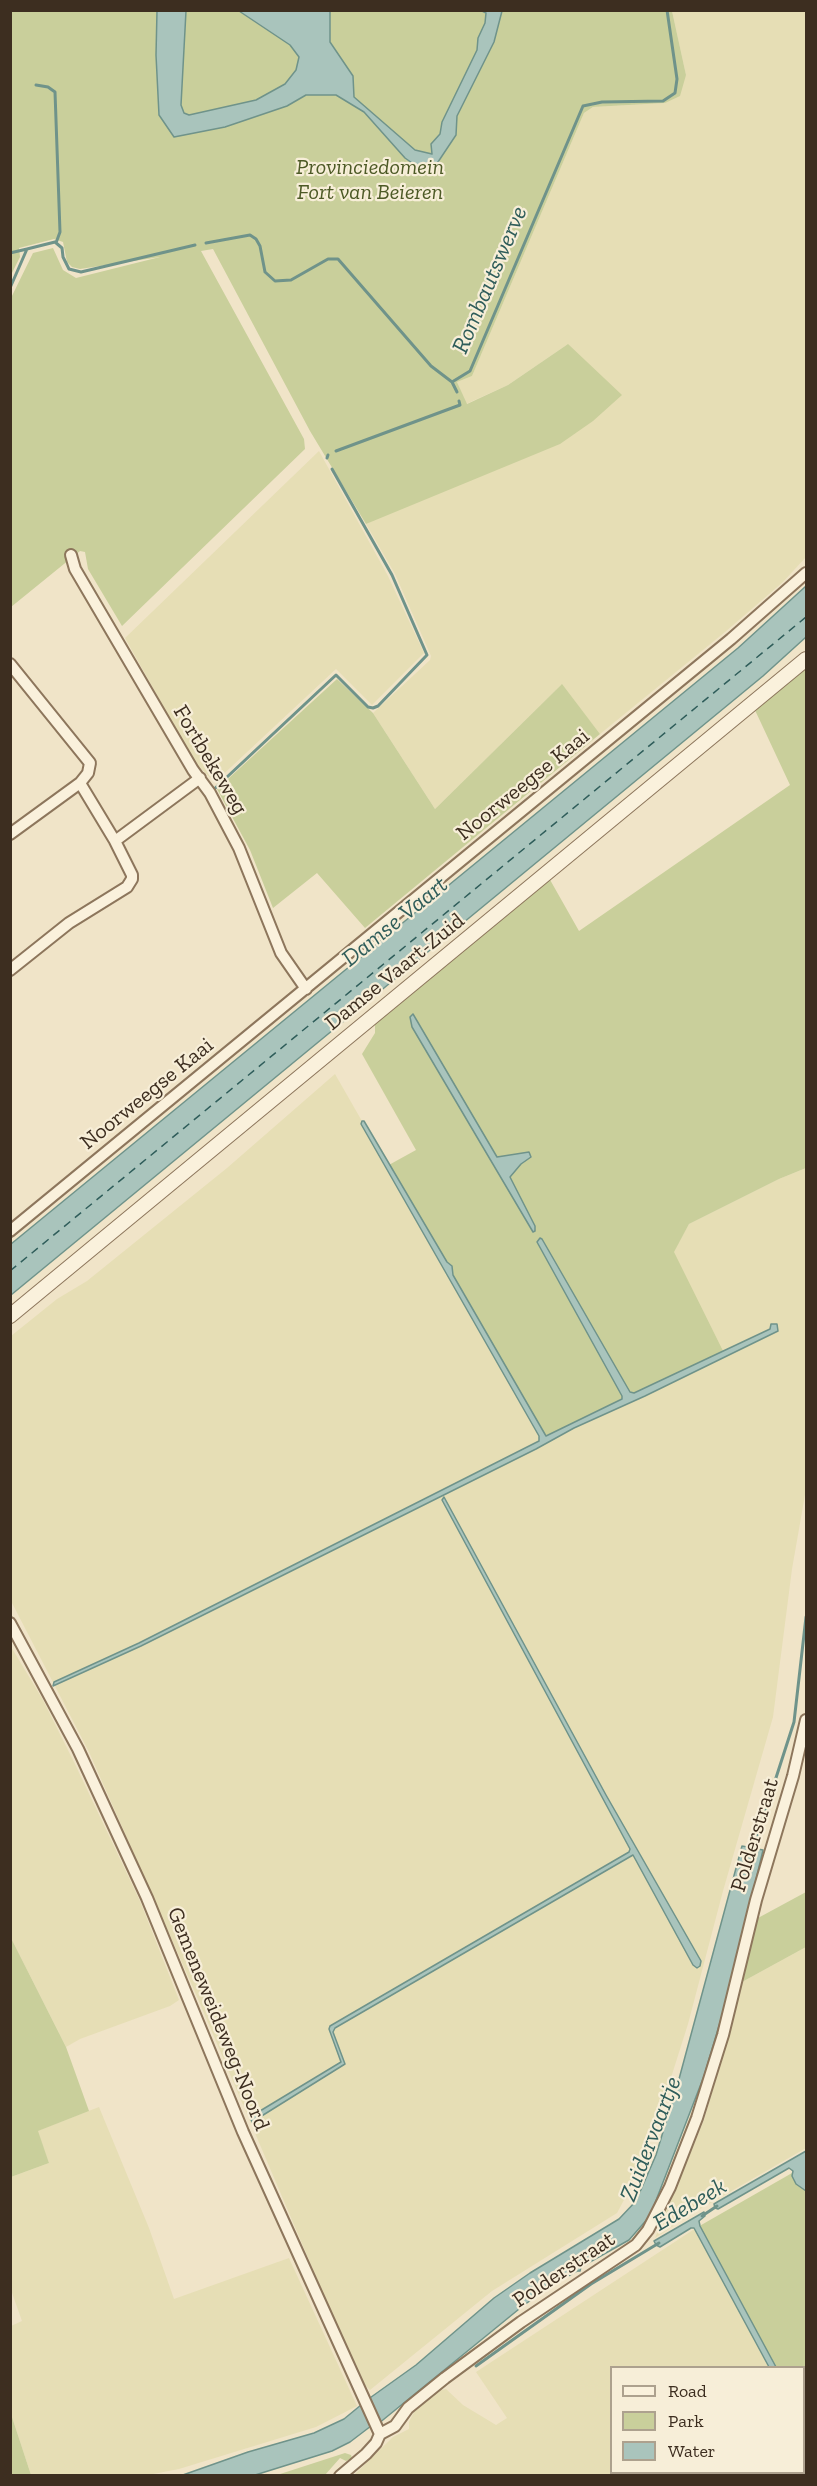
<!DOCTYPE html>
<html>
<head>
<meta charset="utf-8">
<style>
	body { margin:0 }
	#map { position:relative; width:817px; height:2486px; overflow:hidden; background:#f0e4c8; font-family:"Zilla Slab",serif }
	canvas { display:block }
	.frame { position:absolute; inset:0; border:12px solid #3d2e20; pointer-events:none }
	.legend { position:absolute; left:610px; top:2366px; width:195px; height:108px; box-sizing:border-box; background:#f7eed8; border:2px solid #ada18e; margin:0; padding:8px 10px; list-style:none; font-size:18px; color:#3d2e20 }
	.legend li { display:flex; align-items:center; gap:12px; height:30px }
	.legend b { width:30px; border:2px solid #ada18e }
</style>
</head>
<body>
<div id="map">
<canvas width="817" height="2486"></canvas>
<div class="frame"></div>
<ul class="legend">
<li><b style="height:8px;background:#faf1dc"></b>Road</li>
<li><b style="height:16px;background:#c9cf9b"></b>Park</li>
<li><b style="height:16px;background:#a9c4bc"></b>Water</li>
</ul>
</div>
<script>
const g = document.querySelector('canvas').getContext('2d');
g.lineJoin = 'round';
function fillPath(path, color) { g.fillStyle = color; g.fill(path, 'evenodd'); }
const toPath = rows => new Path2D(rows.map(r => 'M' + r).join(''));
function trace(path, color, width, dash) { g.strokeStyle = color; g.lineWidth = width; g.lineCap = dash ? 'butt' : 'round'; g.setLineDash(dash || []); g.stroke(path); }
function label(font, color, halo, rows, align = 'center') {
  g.font = font + ' "Zilla Slab",serif'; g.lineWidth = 4.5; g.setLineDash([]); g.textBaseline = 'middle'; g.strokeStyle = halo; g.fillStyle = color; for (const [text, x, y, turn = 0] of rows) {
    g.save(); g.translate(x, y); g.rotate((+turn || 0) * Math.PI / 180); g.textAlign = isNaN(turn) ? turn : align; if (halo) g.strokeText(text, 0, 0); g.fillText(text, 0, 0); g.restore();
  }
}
fillPath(toPath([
	[672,11,806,11,806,557,783,582,725,632,600,734,561,685,435,809,373,713,430,660,431,656,395,574,366,524,385,514,568,344,508,385,466,404,457,382,472,376,584,113,593,107,665,103,686,75],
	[319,451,388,576,424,653,372,705,336,669,215,782,195,763,125,638],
	[335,1074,544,1439,673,1252,689,1224,779,1179,806,1168,806,1489,792,1569,773,1717,723,1891,688,2024,662,2106,632,2185,617,2213,492,2291,370,2390,360,2380,198,1999,89,1752,11,1601,11,1336,57,1299,87,1281,227,1168],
	[10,1645,43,1700,74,1762,140,1901,179,2000,170,2006,80,2039,66,2047,11,1938],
	[806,1947,806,2148,695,2212,655,2238,704,2120,742,1982],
	[99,2107,149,2228,174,2299,289,2258,357,2406,316,2427,179,2469,148,2475,31,2475,11,2414,11,2326,22,2321,11,2290,11,2177,49,2163,37,2131],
	[696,2228,770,2367,612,2368,612,2472,690,2473,685,2475,353,2476,393,2437,409,2429,409,2422,414,2412,438,2391,446,2389,463,2405,496,2425,507,2418,476,2372]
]), '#e6deb5');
fillPath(toPath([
	[11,11,672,11,686,75,680,96,665,103,593,107,584,113,472,376,457,382,467,404,508,385,568,344,622,395,593,421,560,444,366,524,310,431,213,249,201,251,304,439,305,449,122,626,88,569,85,552,80,551,11,607,10,300,33,253,53,248,63,270,76,278,160,257,80,269,72,267,67,262,63,242,54,239,19,248,20,257,11,275],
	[805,666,806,668,806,1168,779,1179,689,1224,674,1252,725,1355,544,1439,387,1166,416,1150,362,1054,375,1033,375,1020,549,878,579,931,790,785,754,708],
	[337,679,373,713,435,809,562,684,600,734,365,928,317,873,273,908,250,850,217,789],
	[806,1892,806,1947,742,1982,758,1918],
	[11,1938,66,2047,89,2111,38,2131,49,2163,11,2177],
	[806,2165,806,2475,685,2476,690,2472,804,2472,804,2368,770,2367,696,2228],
	[11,2414,31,2475,11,2475],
	[345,2453,351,2455,352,2458,346,2461,340,2458,325,2475,277,2475]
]), '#c9cf9b');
const water = toPath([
	[157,11,186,11,181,105,184,113,189,115,256,100,285,84,296,70,299,57,290,45,239,11,330,11,330,42,353,76,354,97,415,150,432,154,431,144,440,134,442,122,477,50,478,38,485,23,486,13,482,11,502,11,494,42,457,116,456,135,438,162,431,169,422,170,405,158,364,112,336,95,306,95,287,106,225,127,174,137,159,115,156,55,157,11],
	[806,586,806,637,763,676,11,1295,11,1244,738,648,806,586],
	[413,1014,497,1157,529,1152,531,1157,521,1164,510,1177,535,1226,535,1231,533,1232,412,1027,410,1017,413,1014],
	[362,1121,364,1121,447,1262,452,1266,453,1275,546,1436,622,1399,622,1396,537,1242,540,1238,542,1239,630,1392,634,1393,770,1329,771,1324,777,1324,778,1331,645,1396,574,1428,536,1449,141,1646,53,1686,54,1682,139,1643,539,1441,539,1436,361,1124,362,1121],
	[444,1497,606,1795,701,1961,700,1966,697,1968,693,1965,633,1855,335,2028,333,2032,345,2064,252,2122,250,2117,341,2062,329,2029,330,2026,629,1852,630,1849,442,1500,444,1497],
	[742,1846,763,1850,730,1989,704,2076,650,2216,629,2240,581,2267,580,2271,577,2271,554,2284,524,2305,378,2424,367,2400,416,2365,494,2298,530,2273,619,2219,636,2201,656,2155,679,2079,742,1846],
	[806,2151,806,2191,796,2184,792,2176,793,2171,789,2168,718,2209,715,2208,714,2204,719,2201,806,2151],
	[704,2212,705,2216,699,2221,700,2226,776,2367,769,2367,694,2228,691,2228,660,2247,656,2245,654,2241,704,2212],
	[361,2405,371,2426,350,2442,332,2451,252,2476,180,2476,248,2452,314,2433,344,2419,361,2405]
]);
fillPath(water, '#a9c4bc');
trace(water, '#6f938a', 1.5);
trace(toPath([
	[36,85,48,87,55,92,60,232,56,243],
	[206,243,250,235,256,239,260,246,265,272,275,281,291,280,328,259,338,259,431,366,452,382,470,371,583,106,602,102,663,101,675,93,677,79,667,10],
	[10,253,27,249],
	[10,288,27,249,55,242,62,248,63,257,69,269,81,272,195,245],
	[452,382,457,392],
	[336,451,460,405,459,401],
	[327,458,328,455],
	[211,792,336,675,368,707,373,708,378,706,427,655,392,575,332,469],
	[753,1849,794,1722,806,1617],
	[702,2216,717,2206],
	[476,2366,591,2284,659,2243]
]), '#6f938a', 3);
trace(toPath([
	[10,1271,806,617]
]), '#2f5d5a', 1.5, [8, 6]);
const minor = toPath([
	[71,555,75,569,193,770,210,793,239,848,281,953,306,989],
	[10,664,90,763,88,773,80,783,115,841],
	[10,834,80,783],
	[10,970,69,923,127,887,132,879,132,875,115,841,200,778],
	[10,1231,731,639,806,573],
	[10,1623,78,1749,147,1898,243,2132,380,2434],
	[340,2476,366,2454,376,2443,380,2434,395,2426,408,2408,445,2378,521,2322,636,2245,648,2230,670,2187,697,2118,723,2035,756,1900,793,1776,806,1720]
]);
const tertiary = toPath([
	[10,1316,806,659]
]);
trace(minor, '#8d765c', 14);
trace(tertiary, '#8d765c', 16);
trace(minor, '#faf1dc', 10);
trace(tertiary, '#faf1dc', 14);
label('italic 22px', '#4d5a26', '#f7eed8', [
	["Provinciedomein",370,168],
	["Fort van Beieren",370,193]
]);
label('22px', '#3d2e20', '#f7eed8', [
	["Fortbekeweg",210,760,59],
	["Noorweegse Kaai",523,785,-39],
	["Damse Vaart-Zuid",395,972,-39],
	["Noorweegse Kaai",147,1094,-39],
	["Polderstraat",755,1835,-73],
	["Gemeneweideweg-Noord",218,2019,68],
	["Polderstraat",564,2270,-34]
]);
label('italic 24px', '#2f5d5a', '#f7eed8', [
	["Rombautswerve",490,280,-67],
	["Damse Vaart",395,922,-39],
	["Zuidervaartje",651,2139,-69],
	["Edebeek",690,2205,-31]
]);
</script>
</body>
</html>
